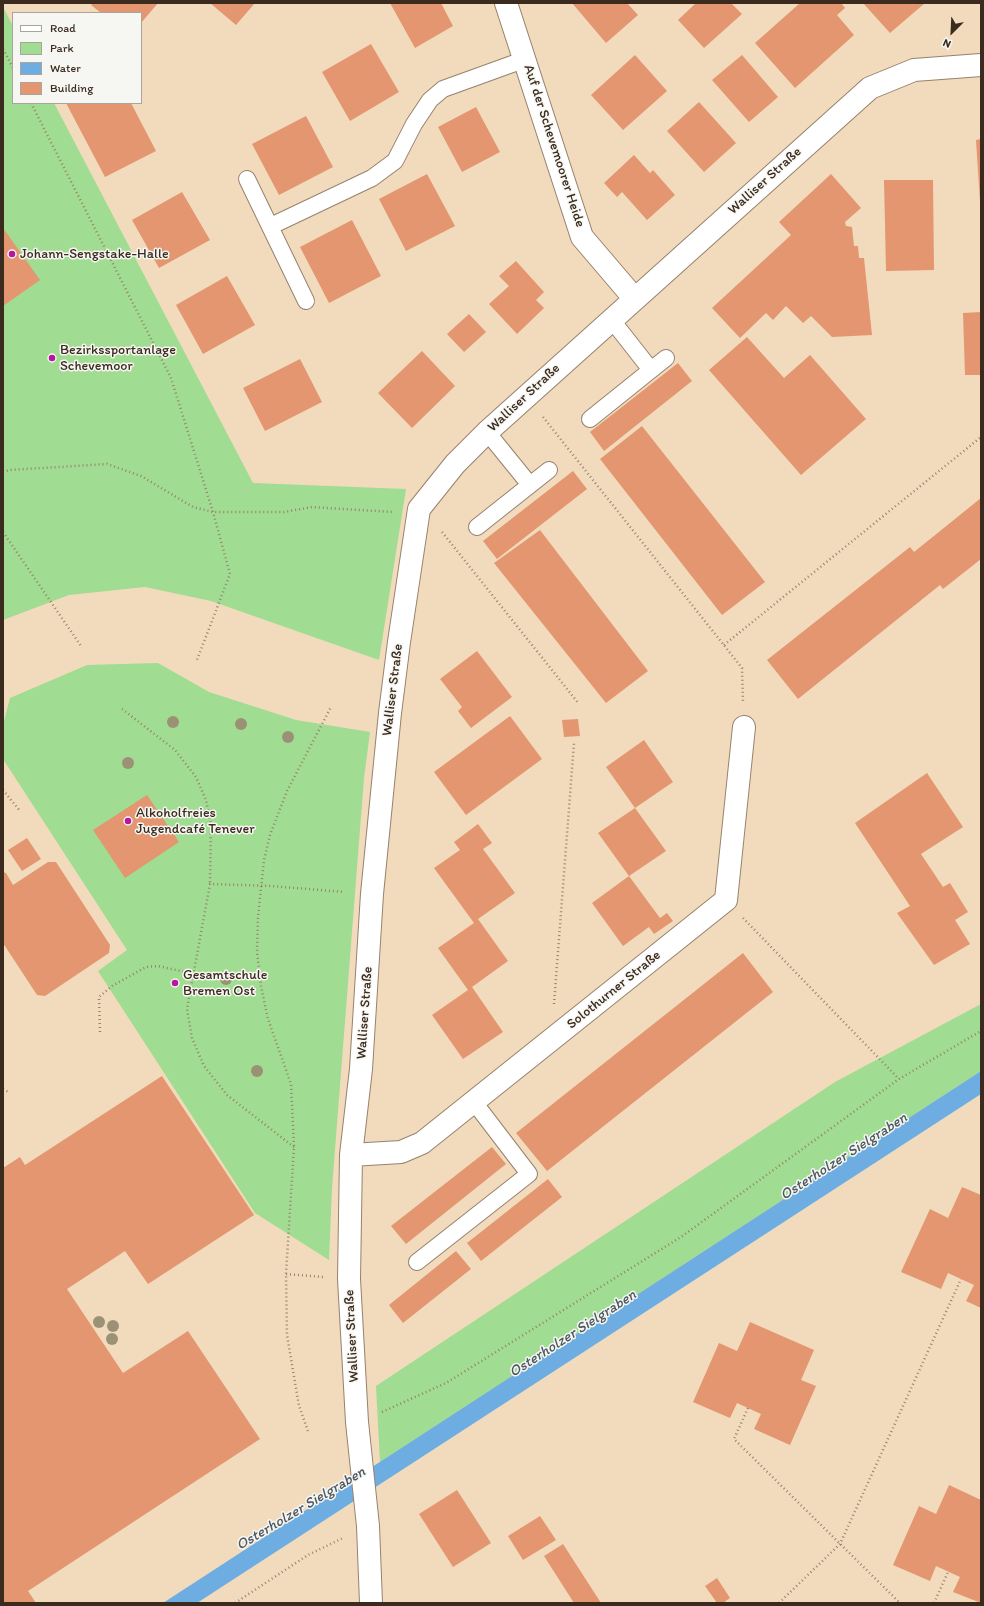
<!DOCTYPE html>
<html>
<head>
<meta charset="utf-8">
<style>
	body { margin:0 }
	#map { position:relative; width:984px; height:1606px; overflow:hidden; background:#f1dbbc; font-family:Itim,sans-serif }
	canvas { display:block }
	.frame { position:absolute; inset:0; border:4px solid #3b2a1e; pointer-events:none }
	.legend { position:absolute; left:12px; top:12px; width:130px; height:92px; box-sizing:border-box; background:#f6f6f2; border:1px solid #aba49d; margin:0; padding:5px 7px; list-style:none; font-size:12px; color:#3b2a1e }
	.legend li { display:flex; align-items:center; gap:8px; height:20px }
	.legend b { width:20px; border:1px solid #aba49d }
	.north { position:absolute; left:932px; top:12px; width:40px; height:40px; -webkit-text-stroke:3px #f6f6f2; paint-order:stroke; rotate:204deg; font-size:11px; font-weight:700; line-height:16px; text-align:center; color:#3b2a1e }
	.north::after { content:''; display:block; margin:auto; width:14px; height:18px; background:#3b2a1e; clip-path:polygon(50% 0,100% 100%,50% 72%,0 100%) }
</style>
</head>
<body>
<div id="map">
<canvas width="984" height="1606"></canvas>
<div class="frame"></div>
<ul class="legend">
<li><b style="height:5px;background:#fff"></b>Road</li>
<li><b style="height:11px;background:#a0dc91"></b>Park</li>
<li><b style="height:11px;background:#6eade1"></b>Water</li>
<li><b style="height:11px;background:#e3966f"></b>Building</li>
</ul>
<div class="north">N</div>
</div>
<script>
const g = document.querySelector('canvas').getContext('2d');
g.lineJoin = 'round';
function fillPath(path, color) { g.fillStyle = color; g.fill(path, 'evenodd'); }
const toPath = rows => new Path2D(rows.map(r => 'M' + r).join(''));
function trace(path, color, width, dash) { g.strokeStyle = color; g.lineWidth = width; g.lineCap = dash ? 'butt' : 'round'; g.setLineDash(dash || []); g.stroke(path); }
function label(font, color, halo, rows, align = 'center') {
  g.font = font + ' Itim,sans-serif'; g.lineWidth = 3; g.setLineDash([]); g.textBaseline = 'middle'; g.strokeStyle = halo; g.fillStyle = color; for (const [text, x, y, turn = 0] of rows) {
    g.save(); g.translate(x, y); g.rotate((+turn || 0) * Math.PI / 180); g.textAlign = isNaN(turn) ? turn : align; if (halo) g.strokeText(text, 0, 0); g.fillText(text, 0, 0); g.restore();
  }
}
fillPath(toPath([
	[3,7,13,26,13,103,54,103,253,483,406,489,379,660,211,601,145,587,69,595,3,620],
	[158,663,209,692,296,720,370,732,364,778,332,1188,329,1260,255,1213,98,971,127,950,3,759,3,725,10,698,87,665],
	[981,1004,981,1071,380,1462,376,1386,835,1082]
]), '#a0dc91');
fillPath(toPath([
	[981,1071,981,1094,197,1603,163,1603]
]), '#6eade1');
fillPath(toPath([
	[93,3,158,3,141,23,141,13,101,13,91,5],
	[210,3,255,3,236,25],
	[390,3,441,3,453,26,415,48],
	[572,3,627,3,638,15,606,43],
	[696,3,731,3,742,14,704,48,678,20],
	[800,3,841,3,845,8,837,15,854,35,795,88,755,43],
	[863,3,925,3,890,33],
	[371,44,399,92,350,121,322,72],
	[635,55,667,91,623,130,591,95],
	[742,55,778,97,749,122,712,80],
	[699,102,736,143,704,172,667,131],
	[66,103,131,103,156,151,105,177],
	[476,107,500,152,462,172,438,127],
	[306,116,333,167,279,195,252,144],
	[981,139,981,201,980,201,976,140],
	[634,155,650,173,653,170,675,195,647,220,622,192,617,197,604,183],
	[427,174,455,226,406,251,379,199],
	[831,174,861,208,845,222,846,226,852,227,854,246,858,246,859,258,864,258,872,335,832,337,811,316,803,323,786,306,773,320,766,313,740,338,712,308,791,235,779,222],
	[884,180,933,180,934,270,886,271],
	[182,192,210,240,159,268,132,220],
	[352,220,381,276,329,303,300,247],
	[3,228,40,280,3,306],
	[516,261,544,292,536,300,544,308,517,334,489,304,509,286,499,276],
	[227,276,255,325,203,354,176,305],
	[981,312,981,375,965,375,963,313],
	[469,314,486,332,464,352,447,334],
	[747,337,784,378,810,355,866,419,801,475,709,370],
	[422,351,455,386,412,428,378,393],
	[300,359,322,402,265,431,243,388],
	[678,363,692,381,604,451,590,432],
	[642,426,765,582,722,615,600,459],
	[573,471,587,489,497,559,483,541],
	[981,498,981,559,943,589,940,585,798,699,767,660,910,547,914,552],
	[540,530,648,671,606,703,494,563],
	[477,651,512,697,471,728,458,711,462,707,440,679],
	[510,716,542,759,466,815,434,772],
	[578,719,580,736,564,737,562,720],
	[644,740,673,782,635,808,606,767],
	[927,773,963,827,921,854,943,887,950,883,968,912,955,920,970,944,934,965,897,913,910,906,855,823],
	[147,795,179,842,125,878,93,830],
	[635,808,666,851,629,876,598,833],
	[478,824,492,843,483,849,515,893,478,919,508,961,472,987,503,1032,463,1059,432,1015,468,990,438,948,474,923,434,868,460,850,454,842],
	[27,838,41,859,22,871,8,850],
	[48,862,56,862,110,945,109,953,45,996,37,995,3,943,3,872,6,873,13,885],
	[629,876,660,918,667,913,673,921,654,934,649,927,623,946,592,903],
	[743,953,773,992,547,1171,516,1133],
	[162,1076,254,1215,148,1284,125,1251,67,1289,123,1373,188,1331,260,1439,28,1591,36,1603,3,1603,3,1168,20,1157,25,1165],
	[492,1147,506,1164,406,1244,391,1226],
	[548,1179,562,1197,481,1261,467,1243],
	[962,1187,981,1195,981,1308,966,1301,974,1285,948,1273,941,1289,901,1272,930,1209,948,1218],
	[456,1251,471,1269,403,1323,389,1305],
	[750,1322,814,1350,801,1380,816,1386,790,1445,754,1429,761,1414,737,1403,730,1418,693,1402,719,1343,737,1351],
	[949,1485,981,1500,981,1603,953,1592,960,1577,936,1566,930,1581,893,1565,919,1506,936,1514],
	[457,1490,491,1543,453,1567,419,1514],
	[540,1516,556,1540,523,1560,508,1536],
	[563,1544,601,1603,574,1603,544,1556],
	[717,1578,730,1598,723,1603,717,1603,705,1586]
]), '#e3966f');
const service = toPath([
	[247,179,306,301],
	[271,226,372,178,395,161,414,124,430,100,443,89,526,59],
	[651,370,666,358],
	[590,419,651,370,611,319],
	[530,485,549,470],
	[477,527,530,485,487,432],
	[417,1262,529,1174,474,1102]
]);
const minor = toPath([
	[506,3,582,237,634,298],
	[351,1155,401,1152,422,1143,726,900,744,727],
	[371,1603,368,1526,357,1422,349,1279,351,1155,361,1069,372,894,390,713,399,642,419,509,455,464,487,432,870,88,914,70,981,65]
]);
trace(service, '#96826d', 18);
trace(minor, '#96826d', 24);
trace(toPath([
	[3,49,13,68],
	[31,103,171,378,213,512,230,574,197,660],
	[543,417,742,668,743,702],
	[3,472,9,470,107,464,141,476,193,507,213,512,284,512,312,507,393,512],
	[3,532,81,646],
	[442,532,579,704],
	[724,645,981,437],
	[122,709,175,750,196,777,206,800,211,825,210,884],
	[3,790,20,811],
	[743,918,899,1079],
	[554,1004,574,743],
	[100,1032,99,997,112,986,146,967,158,966,194,974],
	[3,1089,10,1093],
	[294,1147,227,1095,204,1066,192,1038,187,1009,210,884,271,886,345,892],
	[286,1274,323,1277],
	[748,1408,734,1439,900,1603],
	[382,1412,446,1383,681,1237,899,1079,981,1031],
	[308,1431,299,1406,287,1335,286,1274,294,1147,291,1084,268,1019,261,986,257,952,258,917,264,860,270,835,287,791,331,707],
	[235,1603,308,1555,343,1538],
	[779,1603,840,1544,961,1279],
	[934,1603,948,1572]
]), '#96826d', 2.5, [1, 3]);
trace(service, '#fff', 16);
trace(minor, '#fff', 22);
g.fillStyle = '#9b9275';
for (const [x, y] of [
	[173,722],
	[241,724],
	[288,737],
	[128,763],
	[226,979],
	[257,1071],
	[99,1322],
	[113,1326],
	[112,1339]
]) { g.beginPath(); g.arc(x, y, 6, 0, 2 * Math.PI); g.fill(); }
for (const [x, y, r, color] of [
	[12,254,4,"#b5179e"],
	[52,358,4,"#b5179e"],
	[128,821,4,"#b5179e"],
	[175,983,4,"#b5179e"]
]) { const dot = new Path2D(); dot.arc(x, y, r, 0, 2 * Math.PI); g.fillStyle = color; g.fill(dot); trace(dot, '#f6f6f2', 1.5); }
label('14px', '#3b2a1e', '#f6f6f2', [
	["Auf der Schevemoorer Heide",554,146,72],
	["Walliser Straße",765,181,-42],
	["Walliser Straße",524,398,-43],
	["Walliser Straße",393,690,-83],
	["Solothurner Straße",614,990,-39],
	["Walliser Straße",365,1013,-86],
	["Walliser Straße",352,1336,-93]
]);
label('14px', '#3b2a1e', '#f6f6f2', [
	["Johann-Sengstake-Halle",20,254],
	["Bezirkssportanlage",60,350],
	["Schevemoor",60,366],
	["Alkoholfreies",136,813],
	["Jugendcafé Tenever",136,829],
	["Gesamtschule",183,975],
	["Bremen Ost",183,991]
], 'left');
label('italic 15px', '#4d5862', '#f6f6f2', [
	["Osterholzer Sielgraben",844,1157,-33],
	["Osterholzer Sielgraben",573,1334,-33],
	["Osterholzer Sielgraben",301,1509,-31]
]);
</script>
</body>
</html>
